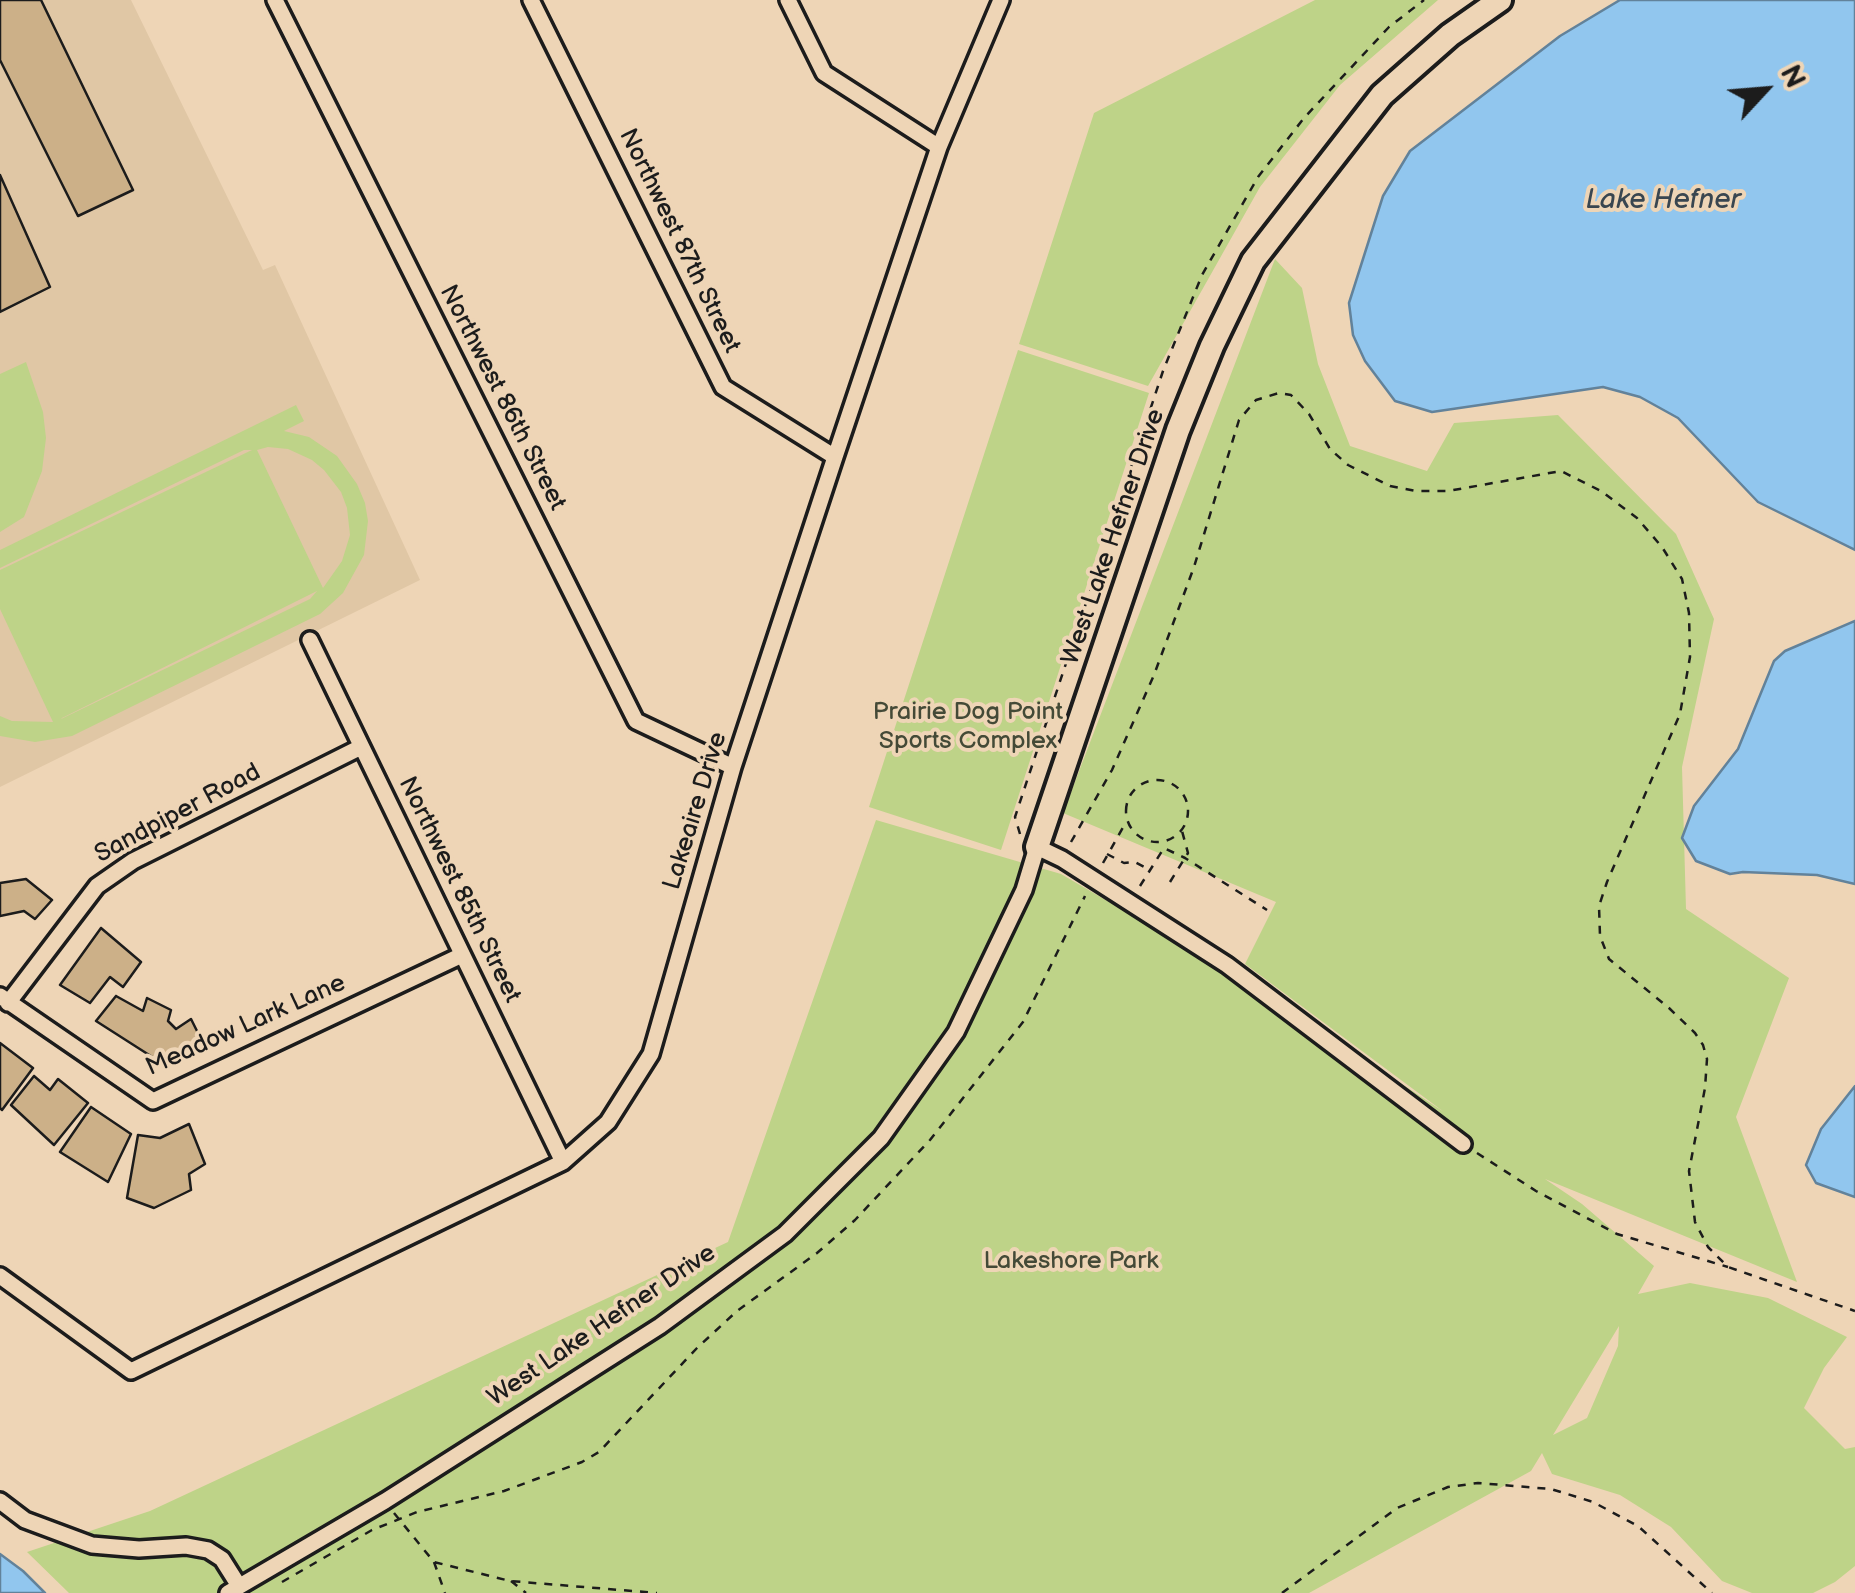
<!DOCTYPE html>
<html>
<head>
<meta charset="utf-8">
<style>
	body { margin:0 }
	#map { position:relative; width:1855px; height:1593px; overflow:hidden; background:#eed5b6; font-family:"Balsamiq Sans",sans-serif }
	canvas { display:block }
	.north { position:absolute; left:1715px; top:40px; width:100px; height:100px; -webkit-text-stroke:8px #eed5b6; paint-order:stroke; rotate:64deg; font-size:28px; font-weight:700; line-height:40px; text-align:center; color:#1c1c1c }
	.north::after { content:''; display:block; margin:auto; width:35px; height:45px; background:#1c1c1c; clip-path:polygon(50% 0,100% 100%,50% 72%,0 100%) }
</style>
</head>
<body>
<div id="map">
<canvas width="1855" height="1593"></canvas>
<div class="north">N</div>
</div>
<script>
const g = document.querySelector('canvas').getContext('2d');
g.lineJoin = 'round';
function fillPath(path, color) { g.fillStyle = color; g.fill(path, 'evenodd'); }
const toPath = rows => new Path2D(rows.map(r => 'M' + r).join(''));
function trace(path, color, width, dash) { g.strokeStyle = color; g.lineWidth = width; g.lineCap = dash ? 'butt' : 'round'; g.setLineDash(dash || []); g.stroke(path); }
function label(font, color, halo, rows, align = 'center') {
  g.font = font + ' "Balsamiq Sans",sans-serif'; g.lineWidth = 8; g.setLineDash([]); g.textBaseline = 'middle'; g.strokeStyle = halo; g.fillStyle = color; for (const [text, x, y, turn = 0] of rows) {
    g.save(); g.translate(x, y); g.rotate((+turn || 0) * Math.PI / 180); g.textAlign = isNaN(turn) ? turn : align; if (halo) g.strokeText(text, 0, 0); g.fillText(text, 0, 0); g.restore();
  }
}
fillPath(toPath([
	[0,0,131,0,263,270,275,265,420,580,0,787]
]), '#e0c7a5');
fillPath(toPath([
	[1315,0,1438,0,1340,85,1260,187,1148,386,1019,344,1094,113],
	[1275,259,1302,288,1318,364,1350,446,1427,471,1454,423,1558,415,1676,534,1714,619,1682,767,1686,909,1789,978,1736,1117,1797,1282,1545,1179,1582,1204,1654,1266,1638,1294,1690,1283,1768,1298,1847,1337,1824,1368,1804,1408,1845,1449,1855,1447,1855,1566,1835,1582,1813,1593,1752,1593,1722,1581,1671,1527,1620,1495,1552,1474,1542,1453,1531,1471,1309,1593,69,1593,27,1552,150,1511,728,1242,876,820,1061,874,1260,990,1444,1112,1245,964,1276,902,1063,813],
	[1619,1326,1618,1346,1587,1418,1553,1435],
	[1018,350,1149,393,1001,850,869,807],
	[26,362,43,412,46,438,42,471,24,517,0,532,0,374],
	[296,405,304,421,284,431,309,437,337,456,357,484,365,503,368,521,364,555,343,593,320,614,72,736,35,742,0,736,0,716,12,721,53,722,0,609,0,570,252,450,244,450,0,568,0,550],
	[268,447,288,449,312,460,324,470,341,492,347,508,350,535,342,561,323,588,257,450],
	[317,591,310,599,61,719,62,718]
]), '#bed388');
const water = toPath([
	[1620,0,1855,0,1855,550,1758,502,1678,418,1640,397,1603,387,1432,412,1395,401,1365,361,1353,335,1349,303,1383,196,1410,151,1560,36,1620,0],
	[1855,621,1855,884,1817,875,1743,872,1730,874,1696,861,1682,838,1694,806,1738,749,1774,661,1785,651,1855,621],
	[1855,1086,1855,1197,1816,1183,1806,1165,1821,1129,1855,1086],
	[0,1554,23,1571,45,1593,0,1593,0,1554]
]);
fillPath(water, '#91c6ee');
trace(water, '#62829a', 2.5);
const building = toPath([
	[0,0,41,0,133,190,78,216,0,60,0,0],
	[0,175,50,287,0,312,0,175],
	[26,879,52,900,35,919,24,911,0,916,0,883,26,879],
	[101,928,141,962,123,987,110,977,90,1003,60,985,101,928],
	[116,996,143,1011,147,998,171,1010,168,1021,176,1029,191,1019,201,1039,157,1060,96,1021,116,996],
	[0,1043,33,1068,2,1110,0,1108,0,1043],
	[34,1076,50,1090,58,1079,88,1103,54,1145,11,1105,34,1076],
	[91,1107,131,1134,108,1182,60,1152,91,1107],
	[189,1124,205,1164,189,1174,191,1190,154,1208,127,1198,138,1135,160,1138,189,1124]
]);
fillPath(building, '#ccb088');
trace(building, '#1c1c1c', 2.5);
const street = toPath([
	[275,0,636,721,733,767],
	[531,0,723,387,835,457],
	[788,0,824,73,939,147],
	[310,640,563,1162],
	[0,996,153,1101,462,955],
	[8,1003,97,886,133,861,361,747],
	[0,1276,131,1371,563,1162,608,1122,651,1054,733,767,835,457,939,147,1001,0],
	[0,1501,25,1520,92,1545,139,1549,186,1546,208,1550,222,1559,239,1586],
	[228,1593,385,1501,660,1326,785,1234,881,1138,956,1032,1024,890,1037,847,1062,859,1227,965,1463,1144]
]);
const secondary = toPath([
	[1037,847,1178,430,1212,346,1253,261,1382,95,1450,35,1500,0]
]);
trace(street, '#1c1c1c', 22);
trace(secondary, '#1c1c1c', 30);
trace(toPath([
	'1126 811a31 31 0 1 1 62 0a31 31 0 1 1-62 0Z',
	[1020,834,1015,817,1163,371,1202,275,1258,177,1304,118,1389,27,1424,0],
	[1071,842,1112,770,1154,675,1194,567,1239,420,1256,400,1279,393,1291,395,1309,414,1330,449,1348,465,1390,486,1416,491,1448,491,1561,471,1601,491,1637,518,1662,547,1682,579,1689,613,1690,657,1680,714,1607,882,1599,906,1600,936,1609,959,1669,1008,1695,1033,1703,1045,1707,1059,1705,1088,1689,1171,1695,1222,1708,1247,1728,1267,1855,1311],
	[1107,854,1124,863,1135,862,1150,870],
	[1103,863,1126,822],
	[1170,882,1188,853,1182,831],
	[1140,886,1164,848,1185,858,1267,910],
	[1477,1153,1536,1191,1617,1234,1728,1267],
	[394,1513,434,1562,510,1581,657,1593],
	[434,1562,445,1593],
	[511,1581,526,1593],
	[282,1582,372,1530,417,1512,504,1491,582,1462,599,1452,697,1348,737,1311,817,1253,855,1220,930,1140,1023,1022,1085,896],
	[1282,1593,1397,1508,1448,1487,1478,1483,1551,1489,1593,1502,1638,1526,1712,1593]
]), '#1c1c1c', 2.5, [8, 8]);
trace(street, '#eed5b6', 15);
trace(secondary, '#eed5b6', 22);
label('25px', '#1c1c1c', '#eed5b6', [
	["Northwest 87th Street",679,241,64],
	["Northwest 86th Street",502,398,63],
	["West Lake Hefner Drive",1114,537,-71],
	["Lakeaire Drive",696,811,-73],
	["Sandpiper Road",178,814,-28],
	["Northwest 85th Street",459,890,64],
	["Meadow Lark Lane",246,1026,-24],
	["West Lake Hefner Drive",602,1326,-34]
]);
label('25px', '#444a37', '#eed5b6', [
	["Prairie Dog Point",968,713],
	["Sports Complex",968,742],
	["Lakeshore Park",1071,1262]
]);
label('italic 28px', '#394650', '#eed5b6', [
	["Lake Hefner",1663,201]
]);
</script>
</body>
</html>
